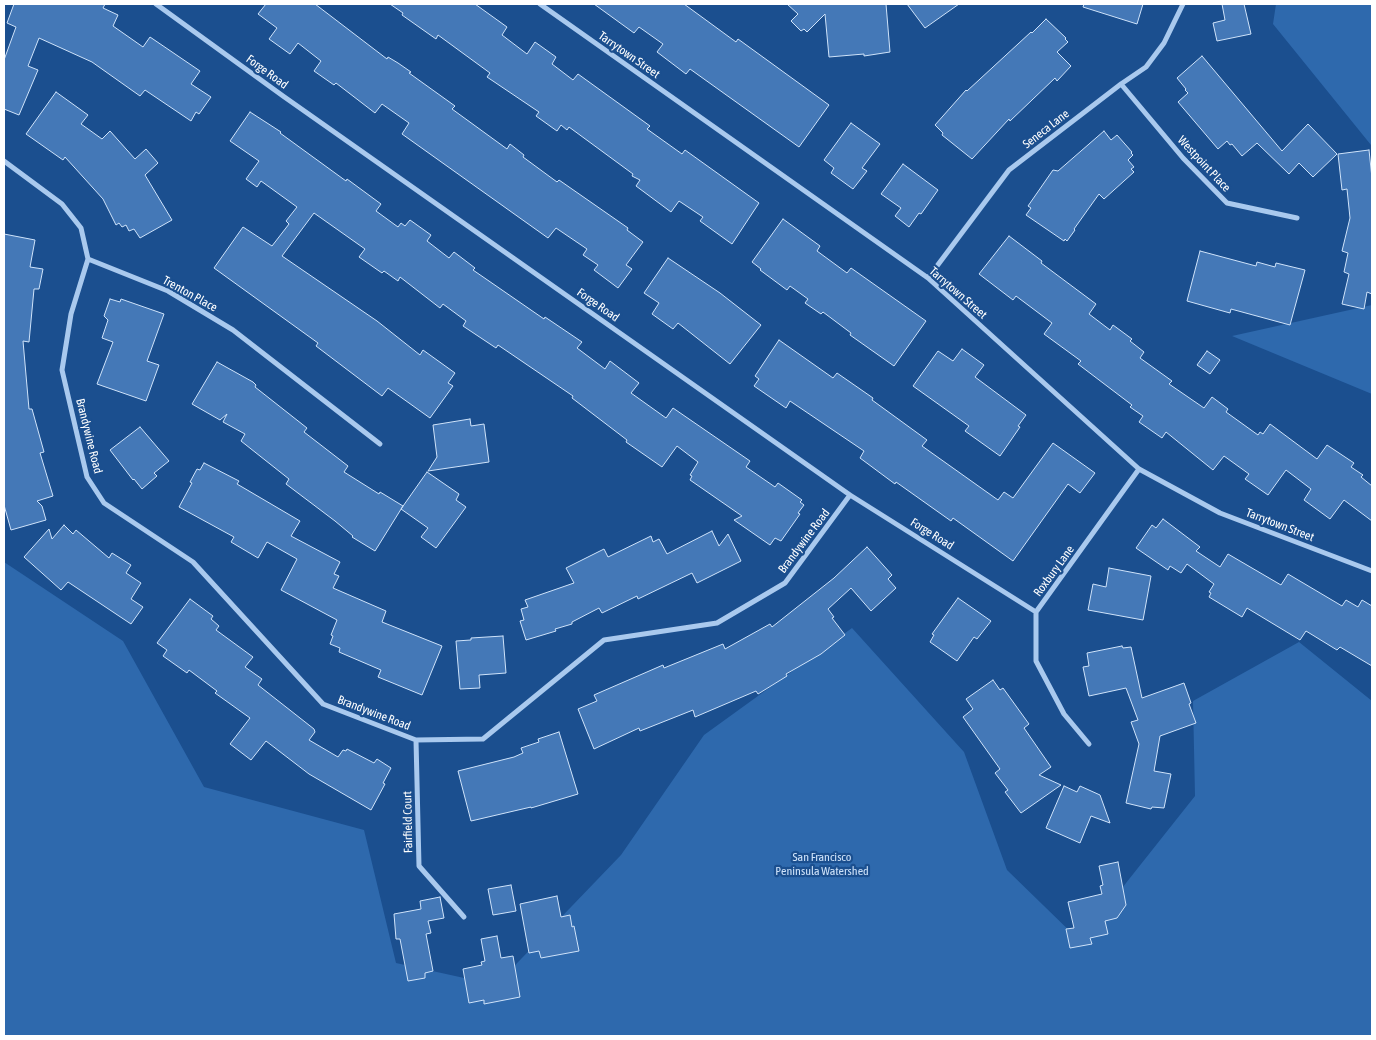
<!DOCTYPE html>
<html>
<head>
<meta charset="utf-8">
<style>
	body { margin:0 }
	#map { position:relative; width:1376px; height:1040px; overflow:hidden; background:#1b4f8f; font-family:"Asap Condensed",sans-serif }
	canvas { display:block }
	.frame { position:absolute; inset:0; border:5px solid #fff; pointer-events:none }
</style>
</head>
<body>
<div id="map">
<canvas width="1376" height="1040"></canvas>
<div class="frame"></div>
</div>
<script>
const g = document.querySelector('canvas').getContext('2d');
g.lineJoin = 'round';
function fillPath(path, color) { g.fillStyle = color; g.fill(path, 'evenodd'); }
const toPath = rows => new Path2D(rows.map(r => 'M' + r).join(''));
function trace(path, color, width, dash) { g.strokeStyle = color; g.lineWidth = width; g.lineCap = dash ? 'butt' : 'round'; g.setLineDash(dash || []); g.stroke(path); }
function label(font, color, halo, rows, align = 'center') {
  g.font = font + ' "Asap Condensed",sans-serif'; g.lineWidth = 4.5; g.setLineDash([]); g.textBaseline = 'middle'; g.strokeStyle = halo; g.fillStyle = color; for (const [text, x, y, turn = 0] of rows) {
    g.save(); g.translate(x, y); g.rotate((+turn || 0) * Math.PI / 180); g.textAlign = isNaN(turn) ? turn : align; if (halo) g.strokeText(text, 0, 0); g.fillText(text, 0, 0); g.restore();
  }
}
fillPath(toPath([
	[1276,4,1372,4,1372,152,1371,145,1273,24],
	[1372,305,1372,394,1232,336],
	[4,562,123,641,204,787,364,830,396,963,496,985,621,855,704,735,852,628,964,752,1007,870,1080,941,1195,796,1193,701,1299,642,1372,701,1372,1036,4,1036]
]), '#2e69ad');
const building = toPath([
	[14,4,105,4,103,8,118,15,113,26,143,47,150,37,200,71,191,84,211,97,199,114,196,112,191,121,145,90,140,96,92,62,39,38,28,66,38,70,19,115,4,109,4,60,16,27,7,23,14,4],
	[266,4,315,4,387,59,388,57,398,63,411,72,409,73,455,106,452,109,507,149,510,144,524,155,523,157,557,182,559,180,628,228,627,230,643,242,626,265,632,269,618,288,594,270,598,265,583,255,587,249,556,228,548,238,402,134,409,123,382,104,375,113,336,83,334,85,314,71,321,61,298,43,290,54,269,39,277,28,258,14,266,4],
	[390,4,475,4,507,27,502,35,527,54,535,42,556,57,552,64,573,80,578,74,650,126,647,129,682,154,685,150,759,203,732,244,700,221,703,217,679,201,671,212,636,186,640,180,632,176,633,174,569,127,567,130,561,125,557,131,536,116,539,112,487,77,490,73,438,35,436,39,402,15,403,13,390,4],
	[594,4,684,4,736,42,738,39,829,105,799,147,690,69,686,74,657,52,663,44,639,27,634,33,594,4],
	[787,4,886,4,890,52,864,56,864,54,829,57,825,14,807,32,804,29,801,31,791,21,798,14,787,4],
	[907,4,959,4,925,28,907,4],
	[1084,4,1143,4,1137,24,1083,7,1084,4],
	[1222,4,1244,4,1251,34,1217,41,1213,23,1225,20,1222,4],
	[1046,19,1066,38,1065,39,1068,42,1057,52,1071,66,1057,81,1055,78,1010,121,1009,119,972,159,942,135,943,133,935,125,966,90,967,91,1031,32,1032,33,1046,19],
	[1202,56,1282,151,1308,124,1337,154,1313,177,1299,163,1289,174,1257,143,1242,156,1232,144,1230,145,1227,141,1218,149,1178,102,1188,93,1185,90,1186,89,1177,78,1202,56],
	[56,92,88,115,81,124,102,139,110,131,135,159,146,149,158,163,145,175,172,220,140,238,134,229,129,231,126,225,122,227,119,223,116,225,103,199,65,157,63,160,26,134,56,92],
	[250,112,281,132,280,133,346,181,347,179,381,204,376,211,398,227,401,223,405,226,410,220,431,235,427,241,449,258,454,252,475,268,473,270,544,319,545,317,582,342,577,348,605,369,610,361,639,383,631,393,666,418,673,408,750,461,746,467,775,487,778,483,802,500,800,502,804,505,798,513,800,514,781,541,775,538,770,545,734,520,742,516,690,480,692,476,690,475,698,462,677,446,662,467,626,442,627,440,572,398,573,396,498,345,496,348,463,326,466,321,443,304,440,308,400,277,398,281,384,271,382,273,359,257,365,249,314,213,282,256,377,321,420,355,423,350,455,373,448,383,453,386,430,418,388,388,382,396,316,346,318,343,214,268,243,227,272,246,289,224,286,221,297,207,261,181,257,187,246,179,259,161,230,141,250,112],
	[851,123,880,144,862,168,867,171,853,189,831,173,834,168,824,160,851,123],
	[1104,131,1111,140,1117,135,1132,152,1131,153,1133,155,1128,160,1134,167,1131,169,1134,172,1104,199,1099,194,1074,229,1075,230,1067,241,1065,239,1064,241,1026,215,1031,208,1028,206,1053,170,1058,171,1104,131],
	[1369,150,1372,178,1372,294,1367,292,1364,309,1342,304,1349,274,1344,272,1348,253,1342,251,1350,218,1347,189,1342,190,1338,154,1369,150],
	[903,164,938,190,921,214,919,213,909,227,895,216,901,208,881,194,903,164],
	[783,219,820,246,817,251,847,273,851,268,926,321,894,366,850,335,851,333,823,312,821,314,805,303,808,299,790,286,787,290,760,270,761,269,752,262,783,219],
	[4,234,35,240,30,267,43,269,39,289,34,289,29,342,23,341,29,409,32,409,44,452,40,453,53,496,37,501,42,506,46,520,11,530,4,505,4,234],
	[1009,236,1042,261,1041,263,1096,304,1089,314,1110,330,1113,325,1132,339,1130,341,1144,352,1140,358,1172,381,1169,384,1204,408,1212,397,1228,409,1226,412,1258,435,1260,432,1263,434,1270,424,1317,459,1327,445,1354,463,1351,467,1363,475,1361,477,1372,486,1372,521,1344,500,1330,519,1304,500,1311,489,1286,470,1268,495,1245,479,1249,474,1224,456,1213,470,1166,432,1162,438,1139,422,1143,416,1130,407,1132,405,1078,364,1081,361,1044,334,1052,323,1016,296,1013,300,979,274,1009,236],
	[1200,251,1256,266,1257,262,1275,267,1276,263,1305,270,1290,325,1231,309,1230,313,1187,301,1200,251],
	[668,258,720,293,761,325,730,364,678,323,673,329,652,314,659,303,644,293,668,258],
	[110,299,120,302,121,299,164,314,147,361,159,365,146,401,97,384,113,342,102,338,108,320,104,316,110,299],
	[779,340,833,378,837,373,873,398,872,400,927,440,922,446,998,500,1004,492,1013,498,1053,443,1095,473,1080,493,1068,484,1013,561,953,518,951,521,896,482,895,484,860,458,864,451,790,401,786,408,754,386,759,379,755,376,779,340],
	[962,349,984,365,975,377,1026,415,1018,426,1020,427,1000,456,965,431,969,426,913,386,938,351,953,361,962,349],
	[1207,351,1220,360,1210,374,1197,365,1207,351],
	[217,362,253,382,256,385,255,387,307,428,304,432,348,466,344,472,379,494,380,492,403,506,375,551,352,537,353,536,335,521,286,484,289,479,241,441,245,434,223,422,227,414,220,420,192,404,217,362],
	[470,419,471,426,484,424,489,462,428,471,437,457,433,425,470,419],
	[140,427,169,461,154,473,157,476,142,489,134,479,133,480,110,450,140,427],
	[204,463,239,481,237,484,300,521,291,536,340,562,334,574,339,576,333,588,386,611,382,622,442,646,422,695,378,677,381,670,339,652,340,648,330,644,333,636,331,635,337,620,281,590,297,559,267,542,258,558,231,542,234,537,179,507,192,483,190,482,197,469,200,470,204,463],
	[427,472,459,494,456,500,466,507,436,548,421,537,428,528,401,509,427,472],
	[1163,519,1200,547,1196,551,1220,567,1228,554,1281,585,1288,574,1342,606,1346,600,1358,607,1362,600,1372,606,1372,666,1340,647,1337,650,1306,631,1300,640,1247,608,1242,617,1209,597,1211,593,1209,592,1214,584,1187,564,1181,573,1170,566,1168,570,1136,548,1152,525,1156,528,1163,519],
	[64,525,73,534,76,530,109,558,112,553,131,565,126,573,141,583,131,599,143,607,131,624,68,582,61,590,24,557,49,529,52,539,64,525],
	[712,531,719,546,728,534,741,561,697,583,692,573,638,599,637,596,602,613,599,608,572,622,572,624,555,629,556,631,526,640,520,621,524,620,521,609,528,607,525,600,574,583,566,568,604,549,608,557,651,536,653,542,659,539,667,554,712,531],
	[867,547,892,575,888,579,896,588,871,611,851,588,828,609,834,617,832,618,845,635,821,654,786,674,787,676,758,694,756,691,695,717,693,710,640,731,639,728,594,749,578,709,597,701,594,695,663,665,664,668,723,644,725,649,770,624,772,627,834,578,867,547],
	[1109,568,1151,576,1143,620,1088,610,1093,584,1106,587,1109,568],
	[958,598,991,621,977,639,974,637,957,661,930,642,934,635,932,634,958,598],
	[190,599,213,616,211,619,219,626,216,630,253,657,245,667,262,679,258,685,314,729,315,732,309,740,338,757,343,750,346,751,347,749,374,763,377,759,391,768,383,783,385,784,371,810,309,774,266,741,251,760,230,744,250,718,215,693,217,691,189,670,187,673,163,656,167,650,157,643,190,599],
	[503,636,506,673,479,675,480,688,460,689,456,641,471,640,471,638,503,636],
	[1122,646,1123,648,1131,647,1142,698,1184,683,1191,703,1189,704,1196,723,1160,736,1154,771,1171,774,1164,808,1152,807,1151,809,1126,803,1139,744,1131,722,1138,720,1126,688,1089,696,1083,667,1089,666,1087,653,1122,646],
	[993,680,1000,690,1003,688,1029,724,1024,728,1051,767,1039,775,1061,785,1021,813,1005,792,1008,790,995,773,1000,769,963,717,973,709,966,699,993,680],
	[559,732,578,794,531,808,531,807,471,821,458,771,514,757,523,753,521,748,539,742,538,739,559,732],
	[1064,786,1077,792,1080,786,1100,795,1110,823,1091,816,1080,843,1046,828,1064,786],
	[1118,862,1126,905,1117,918,1105,921,1108,934,1090,938,1092,944,1070,948,1066,929,1074,928,1068,902,1102,894,1100,886,1103,885,1099,866,1118,862],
	[511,885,516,911,493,915,488,889,511,885],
	[557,896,561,917,570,915,572,927,574,926,579,951,541,958,539,951,529,953,520,904,557,896],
	[440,897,444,918,428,921,431,933,426,934,433,971,425,973,425,978,408,981,400,939,396,939,394,914,421,909,420,901,440,897],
	[497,936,501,958,513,956,520,997,484,1004,484,1000,469,1003,463,969,482,965,481,962,485,961,481,939,497,936]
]);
fillPath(building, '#4478b7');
trace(building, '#cfe3fa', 1);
trace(toPath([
	[156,4,283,96,850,495,1036,612],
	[540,4,928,278,1139,469,1220,513,1372,571],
	[1121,84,1183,158,1227,203,1297,218],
	[4,161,62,204,81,228,88,259,168,291,233,330,380,444],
	[88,259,71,314,62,370,87,477,104,503,193,562,323,704,416,740,483,739,604,640,717,623,785,583,850,495],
	[928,278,1009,170,1121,84,1146,67,1164,43,1183,4],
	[416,740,419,866,464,917],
	[1089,744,1064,714,1036,661,1036,612,1139,469]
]), '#a9c9ee', 5);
label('12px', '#fff', '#1b4f8f', [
	["Tarrytown Street",629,55,35],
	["Forge Road",267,72,36],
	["Seneca Lane",1046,129,-38],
	["Westpoint Place",1204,164,47],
	["Tarrytown Street",958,293,41],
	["Trenton Place",190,294,29],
	["Forge Road",598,305,35],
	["Brandywine Road",89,436,76],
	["Tarrytown Street",1280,525,21],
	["Forge Road",932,534,32],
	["Brandywine Road",804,541,-53],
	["Roxbury Lane",1054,571,-54],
	["Brandywine Road",374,713,21],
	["Fairfield Court",408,822,-91]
]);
label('12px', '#cfe3fa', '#1b4f8f', [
	["San Francisco",822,857],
	["Peninsula Watershed",822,871]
]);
</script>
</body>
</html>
